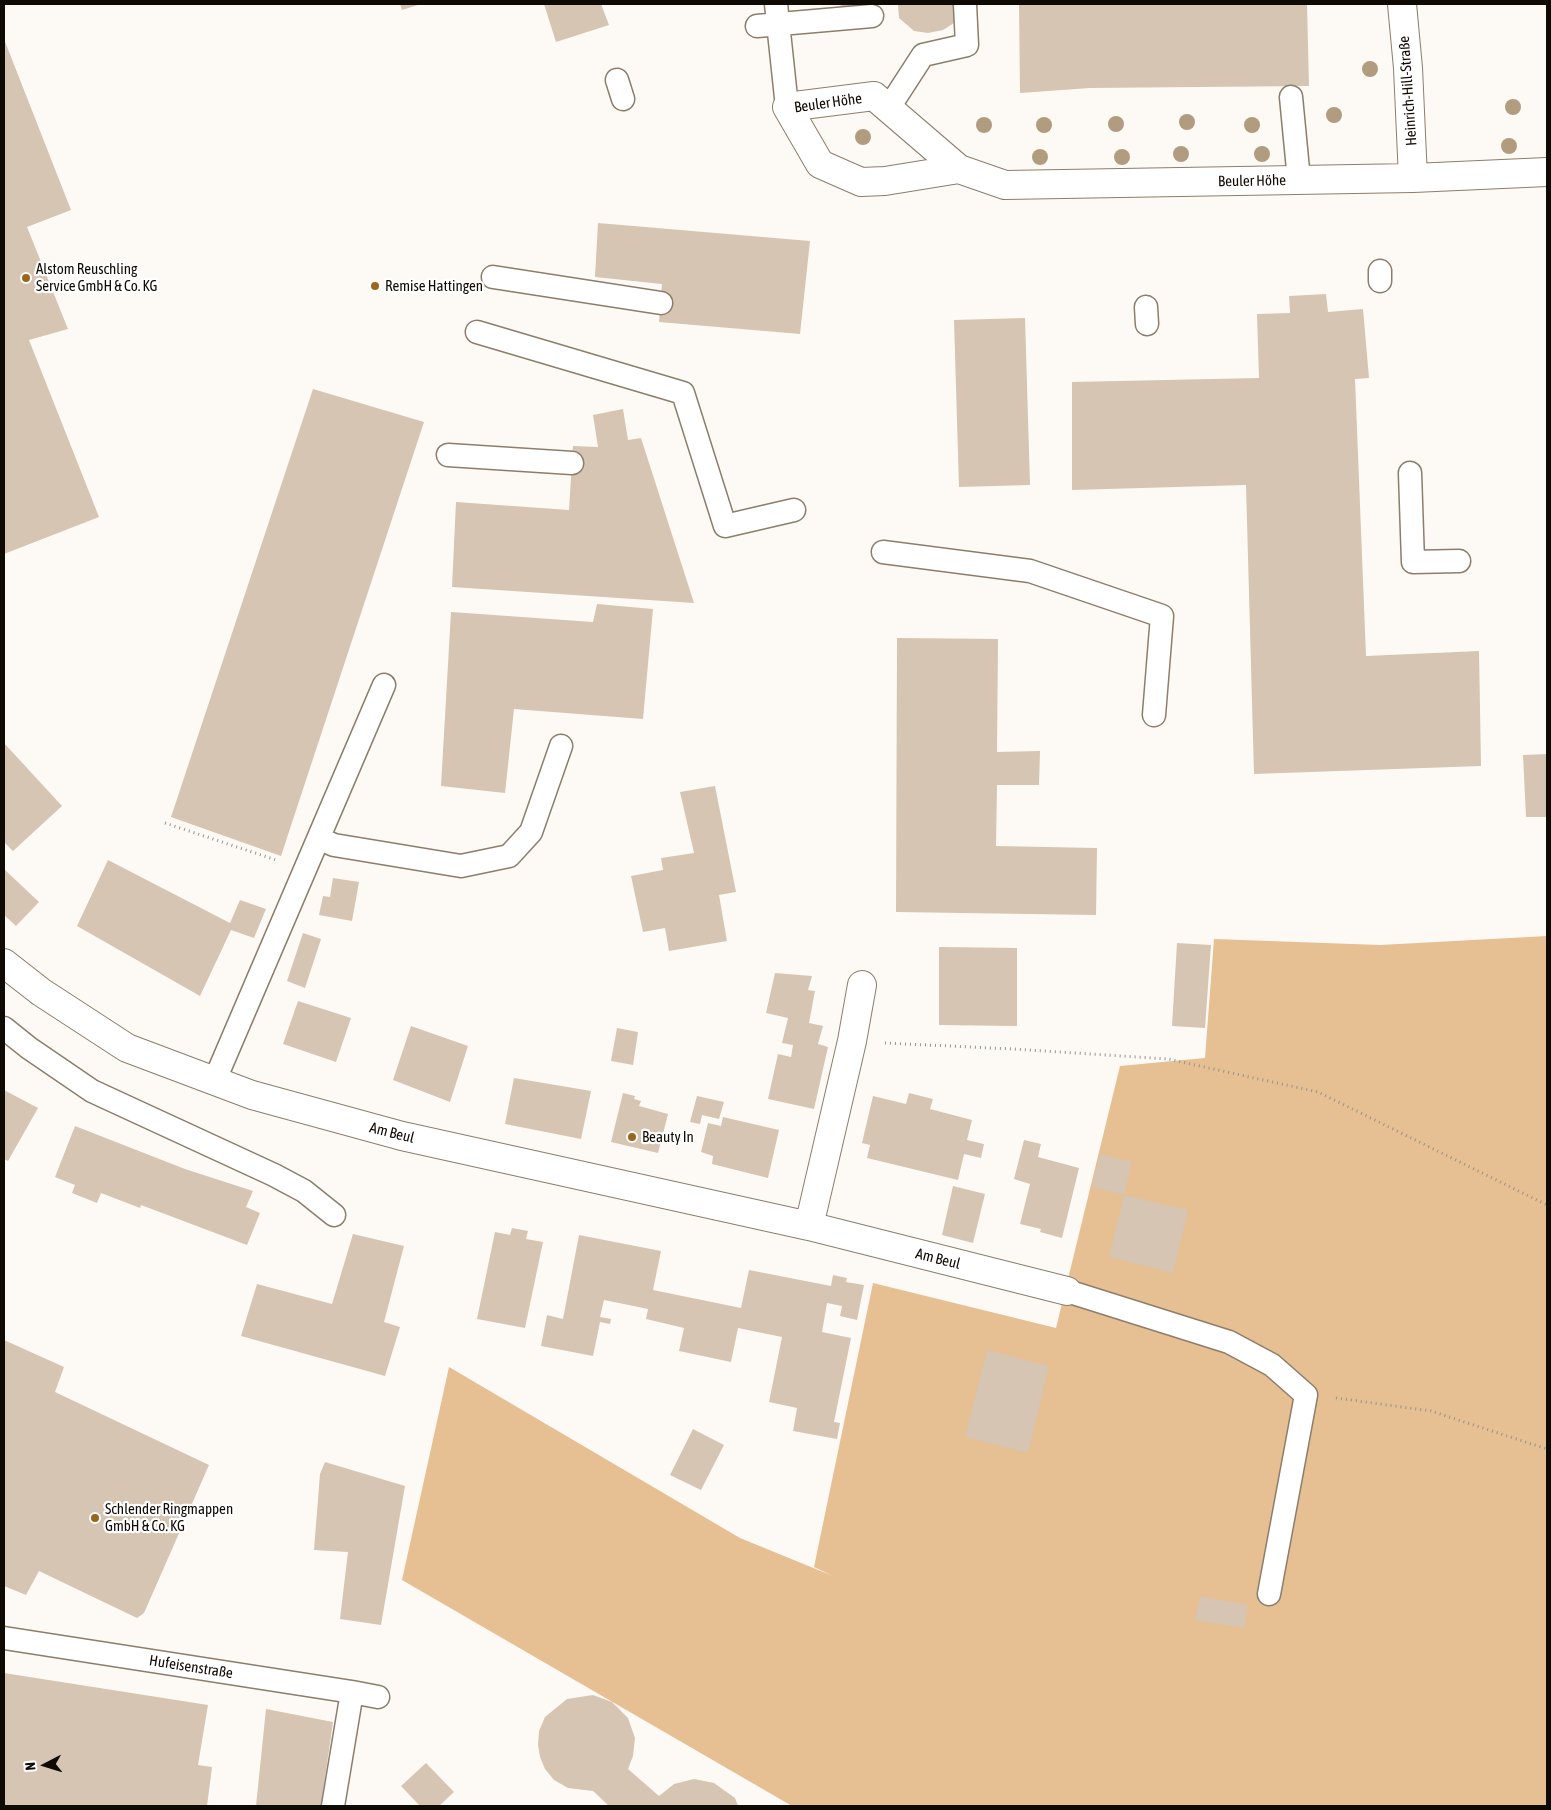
<!DOCTYPE html>
<html>
<head>
<meta charset="utf-8">
<style>
	body { margin:0 }
	#map { position:relative; width:1551px; height:1810px; overflow:hidden; background:#fdfaf6; font-family:"Asap Condensed",sans-serif }
	canvas { display:block }
	.frame { position:absolute; inset:0; border:5px solid #100a05; pointer-events:none }
	.north { position:absolute; left:20px; top:1740px; width:50px; height:50px; -webkit-text-stroke:4px #fff; paint-order:stroke; rotate:265deg; font-size:14px; font-weight:700; line-height:20px; text-align:center; color:#100a05 }
	.north::after { content:''; display:block; margin:auto; width:18px; height:22px; background:#100a05; clip-path:polygon(50% 0,100% 100%,50% 72%,0 100%) }
</style>
</head>
<body>
<div id="map">
<canvas width="1551" height="1810"></canvas>
<div class="frame"></div>
<div class="north">N</div>
</div>
<script>
const g = document.querySelector('canvas').getContext('2d');
g.lineJoin = 'round';
function fillPath(path, color) { g.fillStyle = color; g.fill(path, 'evenodd'); }
const toPath = rows => new Path2D(rows.map(r => 'M' + r).join(''));
function trace(path, color, width, dash) { g.strokeStyle = color; g.lineWidth = width; g.lineCap = dash ? 'butt' : 'round'; g.setLineDash(dash || []); g.stroke(path); }
function label(font, color, halo, rows, align = 'center') {
  g.font = font + ' "Asap Condensed",sans-serif'; g.lineWidth = 4.5; g.setLineDash([]); g.textBaseline = 'middle'; g.strokeStyle = halo; g.fillStyle = color; for (const [text, x, y, turn = 0] of rows) {
    g.save(); g.translate(x, y); g.rotate((+turn || 0) * Math.PI / 180); g.textAlign = isNaN(turn) ? turn : align; if (halo) g.strokeText(text, 0, 0); g.fillText(text, 0, 0); g.restore();
  }
}
fillPath(toPath([
	[1547,936,1547,1806,792,1806,402,1580,449,1367,740,1538,833,1576,814,1567,873,1283,1056,1328,1120,1066,1205,1058,1214,939,1380,945]
]), '#e6bf92');
fillPath(toPath([
	[400,4,421,4,402,10],
	[544,4,601,4,609,25,556,42],
	[836,4,857,4,853,7,845,7],
	[898,4,960,4,961,10,954,23,943,30,928,33,914,31,899,18],
	[1019,4,1307,4,1309,86,1090,88,1020,93],
	[4,39,71,210,27,227,68,329,29,340,99,517,4,554],
	[598,223,810,241,800,334,659,322,662,284,595,277],
	[1326,294,1328,312,1363,309,1369,378,1355,379,1366,656,1479,651,1481,766,1254,774,1246,485,1072,490,1072,382,1259,378,1257,314,1290,313,1289,296],
	[1025,318,1030,485,959,487,954,320],
	[313,389,424,422,281,856,171,817],
	[623,409,628,440,641,438,694,603,452,587,456,502,569,510,573,446,598,447,593,415],
	[597,604,653,609,643,719,514,709,505,793,441,786,451,612,593,622],
	[897,638,998,639,997,752,1040,751,1039,785,997,785,996,846,1097,848,1096,915,896,912],
	[4,743,62,806,13,851,4,842],
	[1547,754,1547,817,1526,817,1523,755],
	[715,786,736,892,719,895,727,941,669,951,665,928,643,932,631,876,663,870,661,858,694,853,680,792],
	[108,860,230,923,240,900,266,909,254,938,231,930,200,996,77,926],
	[4,869,39,902,16,926,4,915],
	[333,878,359,882,352,921,319,915,323,896,330,897],
	[303,933,321,939,305,988,287,981],
	[1177,943,1211,945,1205,1028,1172,1026],
	[939,947,1017,948,1017,1026,939,1025],
	[775,973,812,976,808,990,815,991,809,1023,823,1026,818,1044,828,1047,814,1109,768,1099,778,1054,791,1057,793,1045,782,1043,788,1018,766,1013],
	[298,1001,351,1018,336,1062,283,1044],
	[411,1026,468,1046,450,1102,393,1080],
	[617,1028,638,1032,633,1065,611,1061],
	[514,1078,591,1091,581,1139,505,1124],
	[4,1090,38,1108,8,1161,4,1159],
	[623,1093,635,1096,634,1099,641,1101,639,1106,668,1114,658,1153,611,1142],
	[909,1093,933,1099,930,1109,972,1120,967,1140,984,1144,981,1158,964,1154,958,1180,867,1158,870,1145,862,1143,873,1096,906,1104],
	[697,1096,724,1102,719,1119,702,1115,700,1124,690,1122],
	[723,1117,779,1130,768,1178,712,1164,713,1156,701,1152,708,1123,721,1126],
	[75,1126,185,1169,253,1191,246,1207,260,1213,247,1245,141,1205,140,1208,101,1193,97,1203,72,1193,75,1185,55,1177],
	[1024,1140,1041,1144,1038,1157,1079,1168,1062,1238,1040,1232,1041,1229,1020,1224,1030,1184,1014,1179],
	[1100,1154,1132,1162,1124,1195,1092,1187],
	[953,1186,985,1194,973,1243,942,1235],
	[1124,1195,1188,1210,1173,1273,1109,1257],
	[512,1228,528,1231,526,1239,543,1242,525,1328,477,1319,495,1232,510,1235],
	[353,1234,404,1246,384,1322,400,1327,385,1376,241,1336,257,1284,332,1304],
	[579,1235,661,1251,653,1290,741,1308,749,1270,831,1286,833,1275,847,1278,846,1282,864,1285,857,1320,840,1316,842,1306,827,1303,822,1332,851,1338,834,1422,840,1423,837,1439,793,1431,797,1408,769,1402,782,1337,738,1328,731,1362,679,1351,684,1328,646,1319,648,1309,604,1300,600,1317,611,1319,610,1324,600,1322,593,1356,541,1346,547,1315,563,1319],
	[4,1340,64,1367,55,1392,209,1465,144,1613,137,1618,39,1571,26,1595,4,1586],
	[987,1350,1049,1366,1028,1453,965,1437],
	[693,1429,724,1445,701,1490,670,1475],
	[325,1462,405,1486,381,1625,340,1619,348,1552,314,1550,320,1474],
	[1200,1596,1248,1605,1244,1628,1195,1620],
	[4,1673,208,1705,198,1765,212,1767,207,1806,4,1806],
	[593,1695,612,1702,628,1718,635,1738,633,1756,628,1769,659,1796,674,1784,694,1779,714,1783,735,1798,738,1806,609,1806,593,1791,568,1788,554,1780,545,1769,540,1757,538,1745,539,1731,545,1717,567,1699],
	[266,1709,333,1722,321,1806,256,1806],
	[426,1763,454,1792,439,1806,420,1806,401,1786]
]), '#d6c5b2');
const lane = toPath([
	[776,4,787,107],
	[757,26,872,16],
	[617,80,623,99],
	[1291,97,1299,180],
	[888,109,923,55,967,45,965,4],
	[493,277,661,303],
	[1380,281,1380,271],
	[1146,307,1147,324],
	[477,332,683,393,725,526,794,510],
	[448,455,572,463],
	[1410,473,1413,562,1459,561],
	[883,552,1030,571,1162,616,1154,715],
	[320,839,334,845,461,866,509,856,531,832,561,746],
	[4,1028,29,1048,92,1091,274,1175,304,1191,334,1215],
	[214,1082,384,685],
	[1067,1291,1229,1342,1272,1365,1306,1395,1269,1594],
	[4,1638,352,1692,378,1697],
	[333,1806,352,1692]
]);
const street = toPath([
	[1402,4,1408,68,1413,178],
	[959,169,885,181,861,182,820,164,787,107,874,96,959,169,1005,185,1413,178,1547,172],
	[4,963,41,992,127,1048,252,1095,402,1136,809,1226,1067,1291],
	[809,1226,852,1041,862,985]
]);
trace(lane, '#8d7d6b', 25);
trace(street, '#8d7d6b', 30);
trace(toPath([
	[165,823,276,860],
	[885,1043,1013,1049,1168,1059,1318,1092,1547,1205],
	[1336,1398,1431,1411,1547,1449]
]), '#97938e', 3, [1, 4]);
trace(lane, '#fff', 22);
trace(street, '#fff', 28);
g.fillStyle = '#b19c80';
for (const [x, y] of [
	[1370,69],
	[1513,107],
	[1334,115],
	[1187,122],
	[1116,124],
	[984,125],
	[1044,125],
	[1252,125],
	[863,137],
	[1509,146],
	[1181,154],
	[1262,154],
	[1040,157],
	[1122,157]
]) { g.beginPath(); g.arc(x, y, 8, 0, 2 * Math.PI); g.fill(); }
for (const [x, y, r, color] of [
	[26,278,5,"#9a661d"],
	[375,286,5,"#9a661d"],
	[632,1137,5,"#9a661d"],
	[95,1518,5,"#9a661d"]
]) { const dot = new Path2D(); dot.arc(x, y, r, 0, 2 * Math.PI); g.fillStyle = color; g.fill(dot); trace(dot, '#fff', 2); }
label('15px', '#100a05', '#fff', [
	["Heinrich-Hill-Straße",1408,91,-94],
	["Beuler Höhe",828,103,-8],
	["Beuler Höhe",1252,181,-1],
	["Am Beul",392,1133,14],
	["Am Beul",938,1259,14],
	["Hufeisenstraße",191,1667,9]
]);
label('15px', '#100a05', '#fff', [
	["Alstom Reuschling",36,269],
	["Service GmbH & Co. KG",36,286],
	["Remise Hattingen",385,286],
	["Beauty In",642,1137],
	["Schlender Ringmappen",105,1509],
	["GmbH & Co. KG",105,1526]
], 'left');
</script>
</body>
</html>
